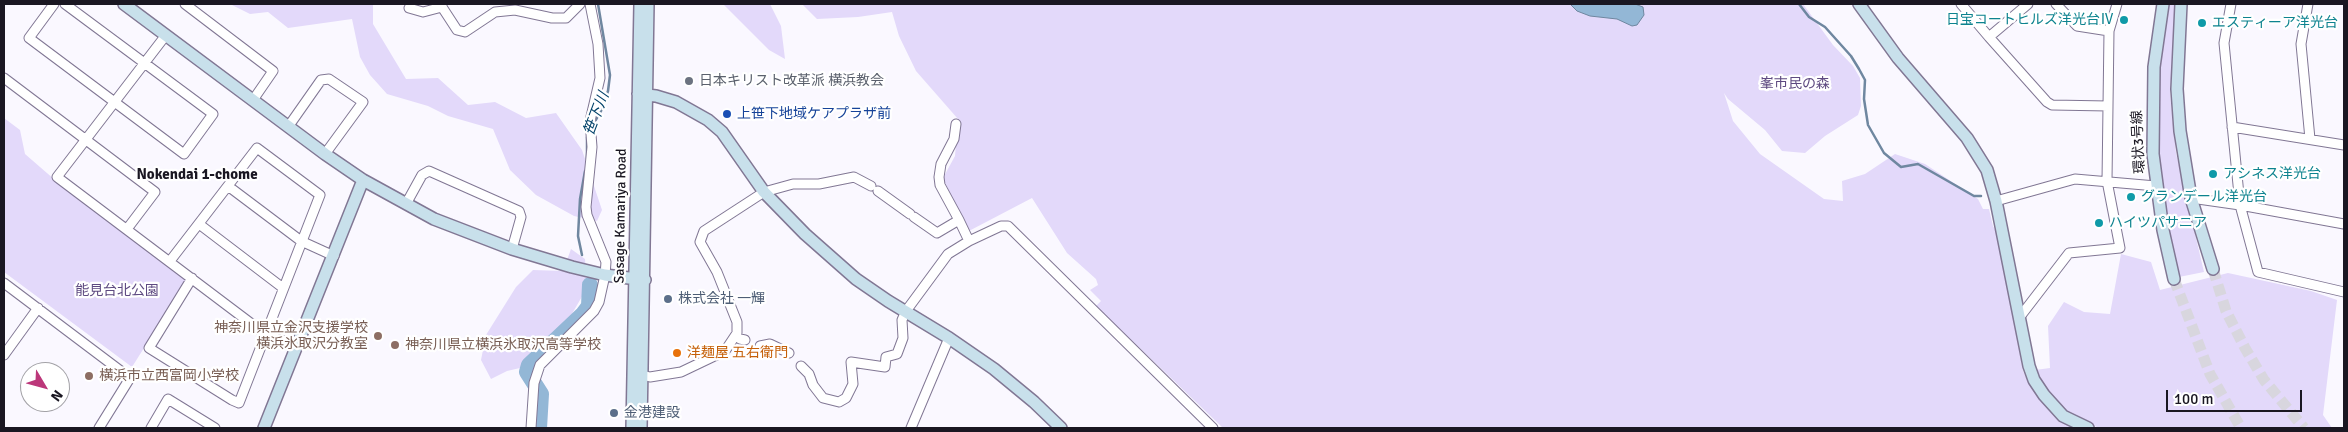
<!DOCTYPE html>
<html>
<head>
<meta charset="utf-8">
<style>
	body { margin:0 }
	#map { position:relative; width:2348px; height:432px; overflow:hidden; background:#faf8ff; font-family:Signika,sans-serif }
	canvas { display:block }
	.frame { position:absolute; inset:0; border:5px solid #1a1722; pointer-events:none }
	.north { position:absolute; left:20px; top:362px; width:50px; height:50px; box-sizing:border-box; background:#fff; border:1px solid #a3a2a7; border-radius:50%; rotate:127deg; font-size:14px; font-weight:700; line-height:20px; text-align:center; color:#1a1722 }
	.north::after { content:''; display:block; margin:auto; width:18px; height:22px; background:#bc377a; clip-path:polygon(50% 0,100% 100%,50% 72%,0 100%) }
	.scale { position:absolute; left:2166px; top:390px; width:136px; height:22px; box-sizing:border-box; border:2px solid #1a1722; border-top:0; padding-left:6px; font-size:15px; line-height:18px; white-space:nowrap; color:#1a1722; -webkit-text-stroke:4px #fff; paint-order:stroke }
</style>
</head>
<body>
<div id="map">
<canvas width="2348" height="432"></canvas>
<div class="frame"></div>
<div class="north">N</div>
<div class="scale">100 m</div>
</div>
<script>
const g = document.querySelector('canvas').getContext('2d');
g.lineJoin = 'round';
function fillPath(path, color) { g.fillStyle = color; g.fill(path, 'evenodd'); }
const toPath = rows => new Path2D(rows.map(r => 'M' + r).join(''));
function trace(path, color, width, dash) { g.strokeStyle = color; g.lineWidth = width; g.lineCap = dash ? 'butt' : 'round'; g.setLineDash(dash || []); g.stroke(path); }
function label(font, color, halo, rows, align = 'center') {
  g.font = font + ' Signika,"Noto Sans JP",sans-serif'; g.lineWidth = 4.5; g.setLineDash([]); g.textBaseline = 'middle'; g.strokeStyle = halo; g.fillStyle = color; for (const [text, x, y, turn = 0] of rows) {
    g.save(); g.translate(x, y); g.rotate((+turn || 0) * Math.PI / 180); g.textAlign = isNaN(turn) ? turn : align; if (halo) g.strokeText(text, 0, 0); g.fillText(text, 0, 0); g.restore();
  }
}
fillPath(toPath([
	[230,4,373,4,373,24,406,79,438,78,468,105,495,102,526,118,556,113,582,150,602,210,597,221,574,216,536,195,510,170,493,129,448,116,428,106,387,94,370,75,360,57,352,19,288,28,268,12,250,14],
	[723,4,770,4,781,26,785,59,769,50],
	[802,4,1803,4,1833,45,1853,66,1860,78,1861,106,1858,115,1825,136,1805,153,1782,151,1765,130,1728,99,1724,93,1733,121,1760,154,1824,199,1843,201,1842,181,1865,174,1895,154,1925,164,1978,199,1983,209,1989,209,1993,226,2002,242,2013,296,2010,300,2023,371,2029,384,2048,401,2059,417,2076,428,1223,428,1096,306,1101,301,1090,290,1098,285,1096,279,1067,253,1032,198,967,232,943,178,955,156,958,119,916,71,899,36,892,12,858,17,817,19],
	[2167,4,2176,4,2170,94,2176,153,2204,272,2179,277,2165,216,2159,168,2158,74],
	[4,118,20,130,25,154,70,193,188,278,132,367,4,272],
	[571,249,585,259,587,288,573,312,560,344,533,365,507,371,491,379,481,360,486,335,516,287,533,270,563,271],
	[2121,254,2151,262,2160,290,2228,273,2311,291,2337,300,2323,415,2332,428,2099,428,2073,416,2060,407,2047,393,2035,370,2050,368,2048,326,2064,302,2084,312,2110,314]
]), '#e3d9fa');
const water = toPath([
	[1570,4,1635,4,1643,7,1644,15,1637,25,1632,26,1617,19,1590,16,1577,11,1570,4]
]);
fillPath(water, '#93b7d6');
trace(water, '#6f87a0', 1);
trace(toPath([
	[1799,4,1809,17,1825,27,1851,56,1859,69,1865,80,1864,99,1868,125,1884,153,1901,167,1918,164,1974,196,1981,196],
	[593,125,601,111,608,91,610,75,598,4],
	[587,159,587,137],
	[582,255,578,236,580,199,585,171]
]), '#6f87a0', 2.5);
trace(toPath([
	[539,428,541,394,527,372,529,365,583,314,589,306,590,285]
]), '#93b7d6', 16);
trace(toPath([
	[2213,269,2226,311,2245,348,2264,380,2304,428],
	[2174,279,2210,374,2241,428]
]), '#d8d6de', 11, [11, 5.5]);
const street = toPath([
	[54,4,29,38,184,154,213,114,65,4],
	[185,4,273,71,253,100],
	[442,4,442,7,457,30,465,32,495,12,515,10,552,18,566,18,580,4],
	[1961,4,1989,37],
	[2056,4,2077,26,2109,31],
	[2308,4,2301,44,2310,139],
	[409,8,423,12,442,7],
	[166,35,57,177,265,334,296,346],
	[4,78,155,192,127,229],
	[2108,106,2109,31,2117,4],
	[956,124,954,139,941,164,939,177,940,185,959,220],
	[288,127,321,80,329,79,363,102,325,154],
	[2232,127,2344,145],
	[228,186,301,241,334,256],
	[878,191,910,214],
	[2191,198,2240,205,2224,43,2231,4],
	[1996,201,2075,179,2156,186],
	[406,204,422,175,429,171,519,211,521,217,512,249],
	[914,217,937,233,959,220,969,241],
	[199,224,283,288],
	[2344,224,2240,205,2258,272,2344,292],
	[170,261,257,148,320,195,239,403,232,400,149,348,192,278],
	[4,283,130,378,99,428],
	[2019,318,2069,253,2120,248,2107,181,2108,106,2052,105,2047,102,1989,37,2028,4],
	[740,339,745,340],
	[760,346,770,344,789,353],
	[4,355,38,308],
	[801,366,809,374,813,385,823,398,839,402,846,398,853,384,851,362,885,367,886,357,897,354,903,338,902,320,906,311,948,254,969,241,1001,226,1008,226,1213,428],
	[642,375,650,377,681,372,725,351,737,333,737,322,717,272,700,242,704,231,764,192,793,184,819,184,854,177,871,186],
	[151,428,168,399,215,428],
	[531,428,534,383,540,365,594,311,599,302,605,275,606,262,587,215,586,207,592,147,590,121,600,78,598,44,590,4],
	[911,428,949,338]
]);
const secondary = toPath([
	[124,4,325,154,363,180,434,219,512,249,572,267,605,275,645,280],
	[1859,4,1898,58,1967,138,1987,170,1996,201,2029,366,2034,380,2044,395,2063,416,2088,428],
	[2163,4,2154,67,2153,154,2163,230,2174,279],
	[2181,4,2177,89,2180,131,2191,198,2213,269],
	[638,94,656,96,676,102,708,120,722,132,764,192,805,234,856,279,888,301,949,338,994,369,1034,402,1061,428],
	[264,428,363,180],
	[632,428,640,4],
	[641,428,648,4]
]);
trace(street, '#817794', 11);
trace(secondary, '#817794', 14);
trace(street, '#fff', 9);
trace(secondary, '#c8e0eb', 11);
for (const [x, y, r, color] of [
	[2124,20,5,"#0f9aa8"],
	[2202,23,5,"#0f9aa8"],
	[689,81,5,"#6b7280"],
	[727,114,5,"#1a4fb4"],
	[2213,174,5,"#0f9aa8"],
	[2131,197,5,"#0f9aa8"],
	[2099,223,5,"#0f9aa8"],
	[668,299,5,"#5c6f8a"],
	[378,336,5,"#8d6e63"],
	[395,345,5,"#8d6e63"],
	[677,353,5,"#e8710a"],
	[89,376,5,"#8d6e63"],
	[614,413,5,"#5c6f8a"]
]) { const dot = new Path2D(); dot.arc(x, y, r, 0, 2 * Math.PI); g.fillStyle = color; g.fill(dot); trace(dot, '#fff', 2); }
label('14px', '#0d838f', '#fff', [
	["日宝コートヒルズ洋光台Ⅳ",2114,20,"right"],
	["エスティーア洋光台",2212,23],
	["アシネス洋光台",2223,174],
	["グランデール洋光台",2141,197],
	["ハイツパサニア",2109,223]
], 'left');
label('14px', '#5b616d', '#fff', [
	["日本キリスト改革派 横浜教会",699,81]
], 'left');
label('14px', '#5e4a81', '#fff', [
	["峯市民の森",1795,84],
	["能見台北公園",117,291]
]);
label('14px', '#164399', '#fff', [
	["上笹下地域ケアプラザ前",737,114]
], 'left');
label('14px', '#1a1722', '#fff', [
	["環状3号線",2139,142,-93],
	["Sasage Kamariya Road",621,216,-89]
]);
label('14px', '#4e5e75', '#fff', [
	["株式会社 一輝",678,299],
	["金港建設",624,413]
], 'left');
label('14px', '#785e54', '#fff', [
	["神奈川県立金沢支援学校",368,328,"right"],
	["横浜氷取沢分教室",368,344,"right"],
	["神奈川県立横浜氷取沢高等学校",405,345],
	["横浜市立西富岡小学校",99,376]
], 'left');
label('14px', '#c56008', '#fff', [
	["洋麺屋 五右衛門",687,353]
], 'left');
label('italic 15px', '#004169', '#fff', [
	["笹下川",597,114,-69]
]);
label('bold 15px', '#1a1722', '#fff', [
	["Nokendai 1-chome",197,175]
]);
</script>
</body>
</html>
